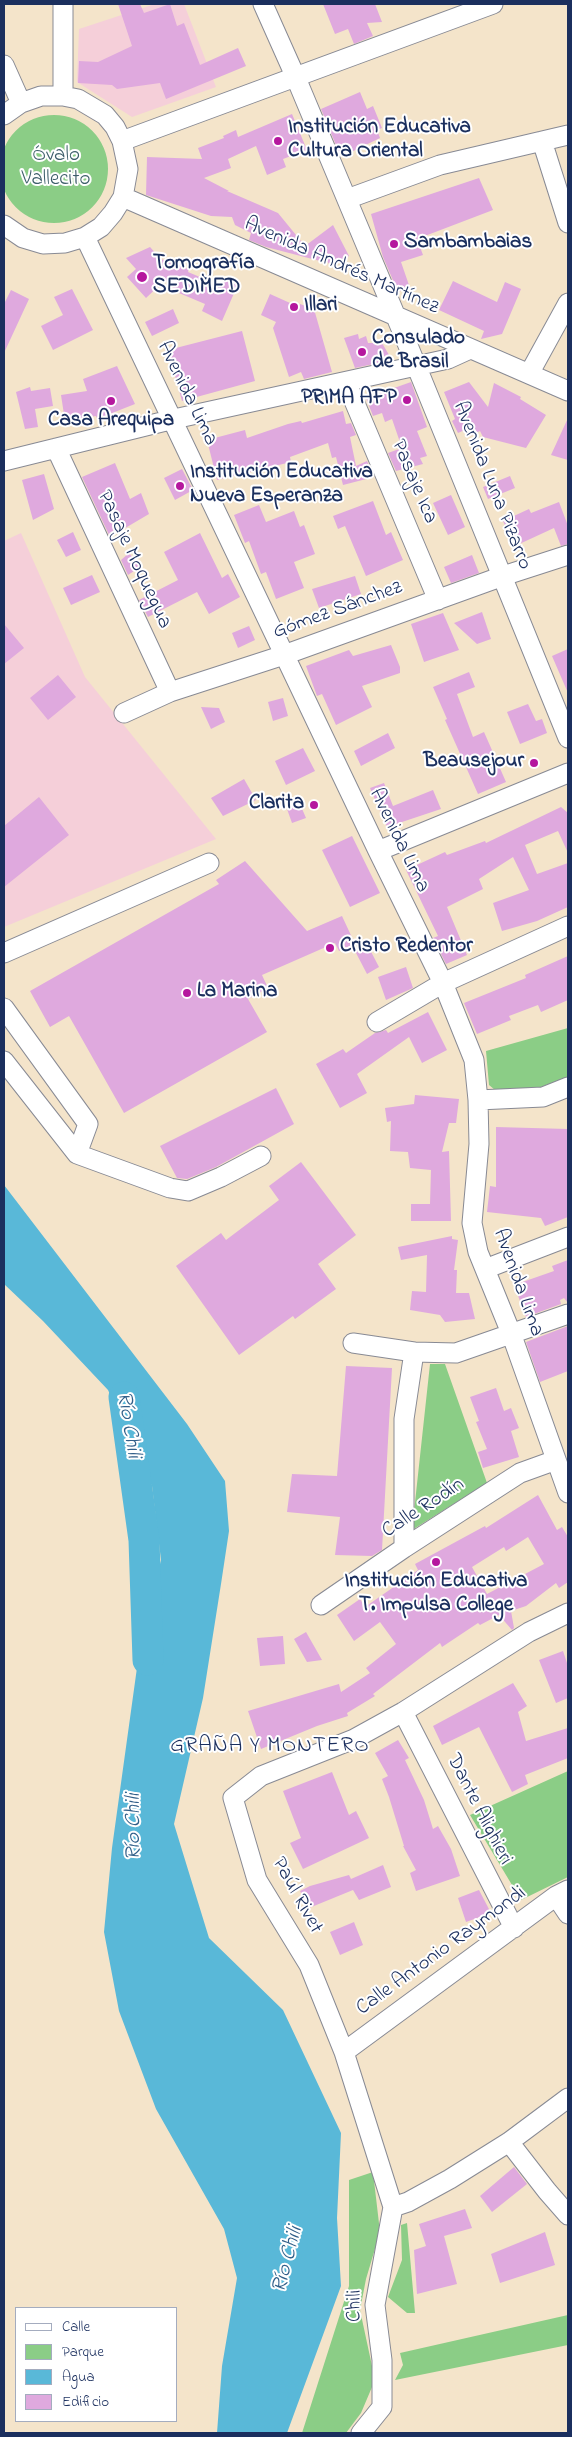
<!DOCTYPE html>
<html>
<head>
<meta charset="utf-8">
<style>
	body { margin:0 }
	#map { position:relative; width:572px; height:2437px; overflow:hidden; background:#f4e4ca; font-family:"Indie Flower",sans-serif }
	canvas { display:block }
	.frame { position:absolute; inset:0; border:5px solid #1b2f5e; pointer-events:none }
	.legend { position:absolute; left:15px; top:2307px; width:162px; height:115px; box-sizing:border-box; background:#fff; border:1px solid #a4acbf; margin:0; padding:6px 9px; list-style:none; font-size:15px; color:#1b2f5e }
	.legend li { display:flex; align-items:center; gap:10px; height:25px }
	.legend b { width:25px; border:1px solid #a4acbf }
</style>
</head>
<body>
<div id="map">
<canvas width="572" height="2437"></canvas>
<div class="frame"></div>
<ul class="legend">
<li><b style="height:6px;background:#fff"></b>Calle</li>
<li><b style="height:14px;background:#8bcd86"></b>Parque</li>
<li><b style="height:14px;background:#59b8d8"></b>Agua</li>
<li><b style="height:14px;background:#dfa9de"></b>Edificio</li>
</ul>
</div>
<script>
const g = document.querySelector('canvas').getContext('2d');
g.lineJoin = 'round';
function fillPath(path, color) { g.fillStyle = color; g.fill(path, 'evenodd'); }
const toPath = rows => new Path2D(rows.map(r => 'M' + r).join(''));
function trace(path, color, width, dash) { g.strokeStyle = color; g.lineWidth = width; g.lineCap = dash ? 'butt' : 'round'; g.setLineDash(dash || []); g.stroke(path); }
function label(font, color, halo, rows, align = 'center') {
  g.font = font + ' "Indie Flower",sans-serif'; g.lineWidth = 4; g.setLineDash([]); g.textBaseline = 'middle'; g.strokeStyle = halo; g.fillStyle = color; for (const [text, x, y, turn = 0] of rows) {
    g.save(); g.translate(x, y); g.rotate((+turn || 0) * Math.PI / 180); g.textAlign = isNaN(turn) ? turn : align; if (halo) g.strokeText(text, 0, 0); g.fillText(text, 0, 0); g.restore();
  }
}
fillPath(toPath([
	[155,4,184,4,216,87,132,117,77,82,79,29],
	[21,533,85,677,216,839,4,927,4,541]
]), '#f5cfd9');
fillPath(toPath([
	'0 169a54 54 0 1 1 108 0a54 54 0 1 1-108 0Z',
	[568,1028,568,1077,538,1088,495,1090,489,1085,486,1051],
	[430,1364,445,1364,487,1483,412,1530],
	[568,1771,568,1877,521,1900,470,1815],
	[373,2172,380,2232,366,2279,360,2310,375,2380,361,2413,346,2433,302,2433,349,2286,349,2180],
	[407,2223,415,2313,407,2313,388,2297,402,2260,401,2225],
	[568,2315,568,2345,395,2380,403,2365,400,2353]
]), '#8bcd86');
fillPath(toPath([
	[4,1185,187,1424,225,1481,229,1531,221,1584,203,1698,174,1824,209,1938,283,2010,341,2133,337,2218,341,2286,287,2433,217,2433,222,2366,237,2278,224,2229,156,2109,119,2011,104,1932,112,1848,140,1646,161,1560,152,1486,108,1390,43,1321,4,1284]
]), '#59b8d8');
trace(toPath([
	[124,1397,144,1540,148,1660]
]), '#59b8d8', 31);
fillPath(toPath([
	[118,4,140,4,144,13,170,4,177,26,184,23,200,65,238,48,246,66,166,99,160,83,117,89,112,85,78,83,79,61,98,62,132,46],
	[323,4,375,4,382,22,367,23,373,36,354,44,348,29,335,34],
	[360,92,367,109,373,106,382,128,377,130,380,138,341,157,321,109],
	[292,114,307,150,283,159,286,167,267,175,256,146,228,159,231,168,204,178,229,191,227,191,278,213,305,246,333,225,349,256,330,265,325,259,320,261,266,247,249,240,251,233,235,225,232,217,211,216,146,195,147,157,202,159,198,148,224,138,223,136,236,130,238,137],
	[479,178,493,210,417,239,423,255,401,262,410,288,398,292,383,257,371,214],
	[150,247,161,259,189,269,188,272,214,283,217,276,238,284,222,321,202,311,205,304,179,293,165,280,146,298,127,277,136,269,126,258],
	[453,281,497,302,505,282,521,289,502,334,481,339,484,331,439,310],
	[72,289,93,330,53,350,41,326,63,315,54,297],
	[11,290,29,299,4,353,4,304],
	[270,294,299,307,300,304,314,309,332,372,304,379,301,372,289,377,273,328,276,322,261,315],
	[173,309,179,323,152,336,145,322],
	[242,331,255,381,182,401,168,350],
	[358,334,359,339,366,336,368,343,382,343,392,360,355,368,344,338],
	[117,366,135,404,97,419,96,416,65,421,61,395,87,391,83,379],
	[411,382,427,427,417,431,427,456,420,458,423,464,396,471,388,453,402,448,392,419,385,422,382,413,373,416,366,398],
	[469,382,488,407,494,383,521,397,520,399,546,415,526,448,483,437,480,431,470,436,467,429,458,433,452,421,455,419,444,392],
	[30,387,31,391,50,388,53,406,35,409,38,427,25,429,16,392],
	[343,411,346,424,351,423,356,435,350,437,356,466,367,461,374,477,343,485,336,457,332,458,328,443,290,457,291,462,217,480,207,440,245,430,247,438,288,424,301,421,302,423],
	[568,418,568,460,551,455],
	[115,463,130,499,141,493,149,514,110,537,82,477],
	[182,469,193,490,175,500,164,478],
	[44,474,54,509,33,520,22,480],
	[510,476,515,488,488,499,483,487],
	[451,495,465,527,448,535,433,503],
	[373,501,386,535,391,532,403,560,366,576,345,526,338,529,333,516],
	[559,502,568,526,568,544,561,546,554,528,515,546,503,521,529,509,531,513],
	[259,505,266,522,294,511,300,527,304,525,315,554,294,562,304,588,276,599,266,572,261,574,249,541,245,543,234,515],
	[73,532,81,550,66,557,57,540],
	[200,533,222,578,228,574,240,597,209,614,197,592,148,617,139,600,178,580,164,552],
	[129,553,140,567,128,575,121,560],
	[472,555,479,573,451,583,444,567],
	[92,575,100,592,71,605,63,588],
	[355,576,361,594,319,608,312,589],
	[482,612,491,639,477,644,454,623],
	[443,613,459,650,424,662,411,624],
	[4,624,24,648,4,664],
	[249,626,255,640,238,648,232,633],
	[391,645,400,667,400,673,362,686,372,707,336,725,322,694,317,696,306,666,349,650,353,656],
	[568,649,568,693,552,656],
	[469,672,475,687,457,694,473,737,484,732,506,782,478,794,445,720,447,719,433,687],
	[58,675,76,697,48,720,30,698],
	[283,698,288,716,273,721,268,702],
	[528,704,536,721,542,719,547,733,520,744,507,712],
	[201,707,219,708,225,722,211,729],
	[388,733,395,748,361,766,354,751],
	[303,748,315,771,286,785,275,761],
	[244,779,256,800,223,816,211,798],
	[384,783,393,806,433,790,441,809,387,827,370,788],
	[39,797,69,835,4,887,4,826],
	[300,804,306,818,292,823,287,809],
	[561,807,568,813,568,853,558,831,525,845,537,874,568,863,568,907,537,921,502,931,493,903,529,890,513,857,479,879,483,889,447,907,467,955,446,964,433,938,438,936,406,870,445,852,447,855,485,841,486,843],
	[352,836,380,893,350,907,322,850],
	[245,861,307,931,342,916,355,944,339,951,335,943,262,975,268,988,248,999,267,1032,124,1113,69,1016,50,1027,30,991,219,884,216,880],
	[367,944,379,967,367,974,355,951],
	[568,956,568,1000,541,1012,538,1005,509,1016,511,1020,477,1034,464,1003,526,978,525,975],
	[406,967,413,988,386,1000,378,977],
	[428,1012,447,1050,422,1063,409,1037,357,1074,367,1093,340,1108,316,1064,343,1049,346,1053,375,1033,386,1030,388,1033],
	[276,1088,294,1124,216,1167,187,1179,177,1178,160,1146],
	[415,1095,459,1099,456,1123,449,1123,442,1152,449,1151,451,1221,411,1221,411,1204,430,1204,431,1170,410,1168,408,1152,390,1151,391,1121,387,1122,385,1108,414,1104],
	[496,1127,568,1129,568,1217,545,1226,541,1218,487,1212,490,1186,496,1187],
	[301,1162,356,1235,318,1264,336,1289,295,1319,293,1316,239,1355,176,1266,221,1233,226,1240,279,1200,269,1186],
	[452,1236,452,1239,458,1240,454,1270,457,1270,456,1293,469,1293,475,1319,445,1322,440,1315,410,1310,412,1291,426,1292,427,1255,401,1260,398,1247],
	[568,1260,568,1303,564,1298,560,1300,561,1304,526,1317,514,1285,554,1271,552,1266],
	[568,1326,568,1371,540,1382,526,1342],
	[346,1366,392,1368,382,1550,372,1556,335,1555,340,1517,287,1512,292,1474,337,1476],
	[496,1388,504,1411,511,1408,519,1428,511,1431,519,1457,483,1468,478,1452,487,1449,476,1422,479,1421,470,1397],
	[538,1495,557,1530,562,1527,568,1537,568,1582,559,1588,556,1583,526,1606,511,1611,514,1628,512,1630,499,1615,480,1625,478,1623,442,1647,440,1643,373,1694,375,1696,347,1713,348,1716,317,1726,261,1749,248,1711,339,1684,341,1692,370,1673,366,1668,396,1644,380,1622,354,1641,337,1615,360,1599,365,1607,418,1570,415,1564,485,1526,486,1528],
	[528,1537,544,1564,487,1594,472,1567,504,1547,506,1551],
	[306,1632,322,1660,307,1662,294,1639],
	[283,1636,285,1664,260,1666,257,1638],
	[563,1651,568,1666,568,1698,556,1703,539,1660],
	[513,1683,527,1706,518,1712,526,1741,568,1728,568,1758,525,1775,528,1784,512,1792,479,1727,442,1745,433,1726],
	[398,1740,409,1758,405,1760,424,1800,433,1829,438,1826,451,1849,460,1876,416,1891,410,1873,416,1870,403,1846,404,1846,389,1797,382,1779,388,1776,375,1753],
	[332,1772,349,1815,356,1811,369,1838,303,1869,290,1843,301,1838,283,1791],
	[383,1865,391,1887,359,1900,353,1890,309,1908,300,1891,310,1886,349,1875,351,1879],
	[479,1890,491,1913,466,1922,458,1898],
	[354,1922,363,1945,340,1955,330,1932],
	[514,2167,527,2184,492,2212,480,2196],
	[465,2209,472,2228,444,2236,457,2284,417,2294,414,2250,426,2246,419,2224],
	[545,2232,555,2265,500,2283,491,2254]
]), '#dfa9de');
const minor = toPath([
	[263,4,296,78,407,343,568,738],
	[4,65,21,103],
	[63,96,63,4],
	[4,115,21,103,41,96,63,96,78,99,105,115,115,127,122,141,128,169,123,197,113,213,101,227,85,237,65,243,43,244,23,238,4,225],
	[122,141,493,4],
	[542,141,568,223],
	[123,197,568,391],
	[347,199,440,165,568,135],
	[85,237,378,851,443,983,474,1060,478,1100,479,1144,472,1223,478,1252,511,1333,568,1493],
	[529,374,568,303],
	[346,382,438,600],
	[56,448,170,692],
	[4,461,174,419,448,359,470,349],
	[124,713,170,692,284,655,503,576,568,555],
	[378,851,568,773],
	[4,953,209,863],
	[4,1008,88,1124,77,1154],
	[377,1022,443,983,568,926],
	[4,1061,77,1154],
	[478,1100,543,1097,568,1087],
	[77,1154,170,1188,188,1191,221,1177,261,1156],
	[485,1269,568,1237],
	[353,1343,414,1352,456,1353,568,1314],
	[404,1548,404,1419,414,1352],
	[321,1605,404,1548,520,1473,556,1460],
	[403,1712,514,1928],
	[556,1896,568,1914],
	[344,2052,556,1896,568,1890],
	[509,2142,547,2191,568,2215],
	[393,2207,408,2202,450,2179,509,2142,568,2098],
	[361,2433,382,2407,382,2360,375,2305,393,2207,344,2052,309,1965,257,1880,233,1798,261,1776,354,1739,403,1712,529,1632,568,1613]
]);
trace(minor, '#888a94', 21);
trace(minor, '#fff', 19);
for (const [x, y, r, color] of [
	[278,141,5,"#b5179e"],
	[394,244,5,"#b5179e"],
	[142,277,6,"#b5179e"],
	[294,307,5,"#b5179e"],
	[362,352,5,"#b5179e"],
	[407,400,5,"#b5179e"],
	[111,401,5,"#b5179e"],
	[180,486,5,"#b5179e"],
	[534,763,5,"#b5179e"],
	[314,805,5,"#b5179e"],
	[330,948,5,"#b5179e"],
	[187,993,5,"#b5179e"],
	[436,1562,5,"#b5179e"]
]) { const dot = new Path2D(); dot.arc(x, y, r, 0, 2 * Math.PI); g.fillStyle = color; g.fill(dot); trace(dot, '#fff', 2); }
label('bold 21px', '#1b2f5e', '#fff', [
	["Institución Educativa",288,129],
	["Cultura Oriental",288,153],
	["Sambambaias",404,244],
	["Tomografía",153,265],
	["SEDIMED",153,289],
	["Illari",304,307],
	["Consulado",372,340],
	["de Brasil",372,364],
	["PRIMA AFP",397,400,"right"],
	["Casa Arequipa",111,422,"center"],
	["Institución Educativa",190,474],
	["Nueva Esperanza",190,498],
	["Beausejour",524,763,"right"],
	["Clarita",304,805,"right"],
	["Cristo Redentor",340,948],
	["La Marina",197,993],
	["Institución Educativa",436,1583,"center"],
	["T. Impulsa College",436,1607,"center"]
], 'left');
label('21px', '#3d5e6a', '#fff', [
	["Óvalo",56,157],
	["Vallecito",56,181]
]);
label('21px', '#1b2f5e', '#fff', [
	["Avenida Andrés Martínez",341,267,24],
	["Avenida Lima",186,394,64],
	["Pasaje Ica",413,482,67],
	["Avenida Luna Pizarro",491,486,68],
	["Pasaje Moquegua",133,560,65],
	["Gómez Sánchez",338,611,-20],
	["Avenida Lima",398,841,64],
	["Avenida Lima",517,1283,70],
	["Calle Rodín",424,1509,-33],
	["Dante Alighieri",478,1810,63],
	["Paúl Rivet",296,1896,61],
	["Calle Antonio Raymondi",442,1952,-36],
	["Chili",356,2306,-89]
]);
label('italic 22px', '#315f89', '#fff', [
	["Río Chili",127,1425,81],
	["Río Chili",135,1827,-90],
	["Río Chili",289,2260,-75]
]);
g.letterSpacing = '1px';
label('22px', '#1b2f5e', '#fff', [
	["GRAÑA Y MONTERO",270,1747]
]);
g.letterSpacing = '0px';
</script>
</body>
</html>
